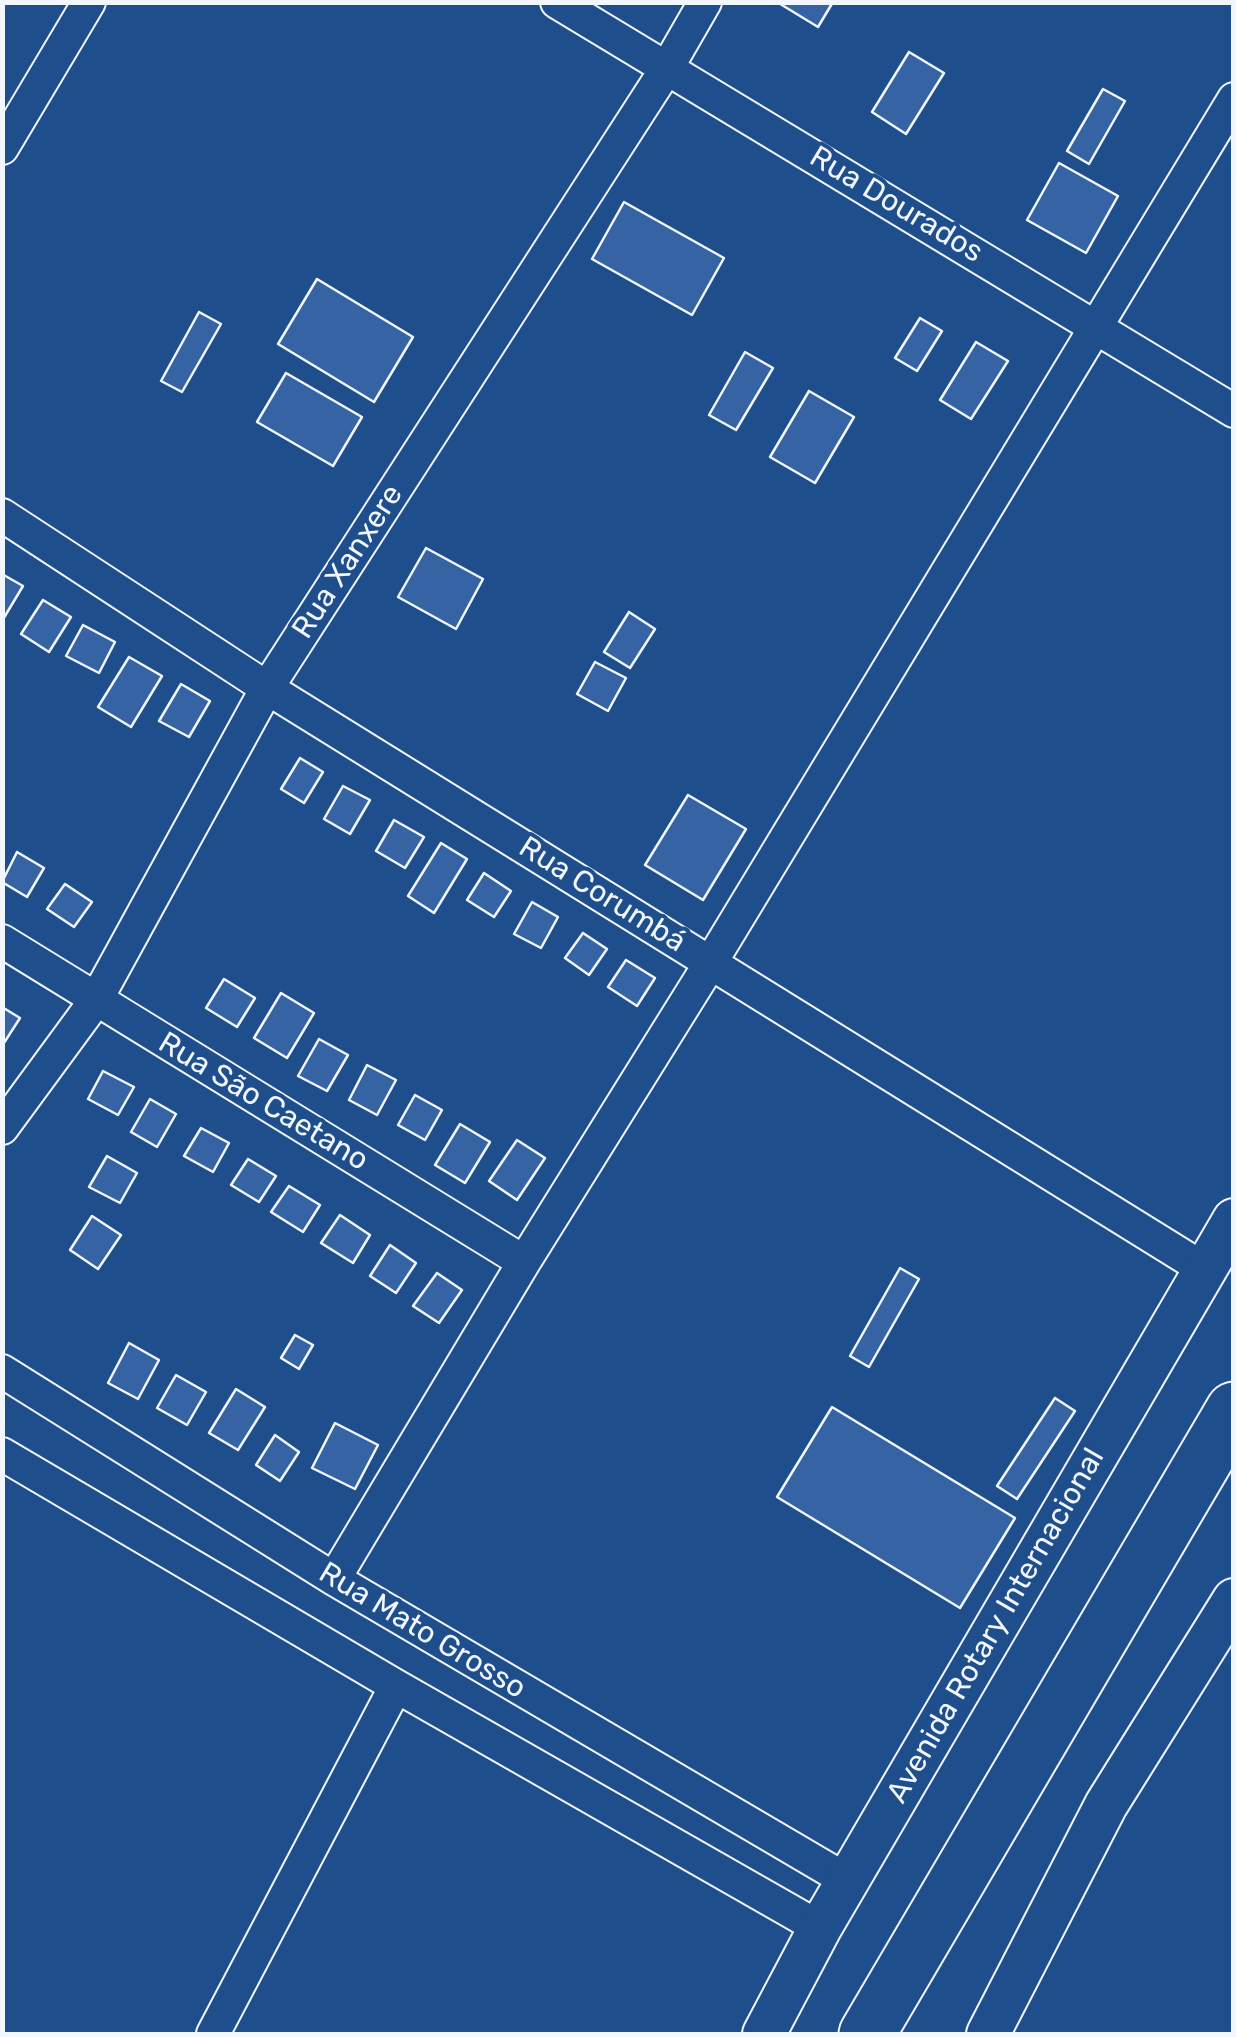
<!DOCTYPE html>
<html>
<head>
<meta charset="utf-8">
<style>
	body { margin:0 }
	#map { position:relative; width:1236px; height:2037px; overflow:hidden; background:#1f4e8c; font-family:Rubik,sans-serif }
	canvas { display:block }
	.frame { position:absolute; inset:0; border:5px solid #f2f6ff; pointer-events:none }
</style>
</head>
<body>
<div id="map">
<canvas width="1236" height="2037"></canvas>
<div class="frame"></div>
</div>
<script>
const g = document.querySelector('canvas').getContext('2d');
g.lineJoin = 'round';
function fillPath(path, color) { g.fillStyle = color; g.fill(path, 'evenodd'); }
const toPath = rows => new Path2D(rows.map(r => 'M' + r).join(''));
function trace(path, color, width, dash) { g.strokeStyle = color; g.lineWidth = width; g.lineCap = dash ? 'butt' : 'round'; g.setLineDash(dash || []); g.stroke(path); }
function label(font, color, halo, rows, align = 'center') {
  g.font = font + ' Rubik,sans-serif'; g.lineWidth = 8; g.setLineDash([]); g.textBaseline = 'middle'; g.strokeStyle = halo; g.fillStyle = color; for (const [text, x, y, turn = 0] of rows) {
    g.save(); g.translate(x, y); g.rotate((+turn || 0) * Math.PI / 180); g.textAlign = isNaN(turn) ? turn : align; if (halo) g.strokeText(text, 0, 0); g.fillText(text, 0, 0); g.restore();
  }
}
const building = toPath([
	[777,2,833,2,818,27,777,2],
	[909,52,944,73,906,134,872,112,909,52],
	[1103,89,1125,101,1089,164,1067,151,1103,89],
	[1059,163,1118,196,1086,253,1027,220,1059,163],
	[624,202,724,258,692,315,592,259,624,202],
	[317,279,413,337,374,402,278,344,317,279],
	[199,312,221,324,182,392,161,381,199,312],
	[920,318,942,331,917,371,895,358,920,318],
	[976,342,1008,361,971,419,940,400,976,342],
	[745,352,773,368,736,430,709,415,745,352],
	[286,373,362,417,333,466,257,422,286,373],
	[809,391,854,417,815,483,770,457,809,391],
	[426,548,483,579,456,629,398,597,426,548],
	[2,574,23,586,2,621,2,574],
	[43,600,71,617,49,652,21,634,43,600],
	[629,612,655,629,630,668,604,652,629,612],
	[83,625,115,642,99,673,66,656,83,625],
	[129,657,162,676,131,727,98,707,129,657],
	[595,662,626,678,608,711,577,694,595,662],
	[181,684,210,701,189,737,159,721,181,684],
	[300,758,323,772,304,803,281,789,300,758],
	[343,786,370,800,350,834,324,819,343,786],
	[688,795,746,829,703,900,645,865,688,795],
	[394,820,424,837,405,868,376,851,394,820],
	[441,843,467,859,434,913,408,896,441,843],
	[17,852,44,868,27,897,2,882,17,852],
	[484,873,511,891,494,917,467,900,484,873],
	[65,884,92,902,74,927,47,909,65,884],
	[532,902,558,917,541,948,514,934,532,902],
	[583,933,607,949,589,975,565,958,583,933],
	[626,960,655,978,637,1006,608,987,626,960],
	[224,979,255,998,237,1027,206,1008,224,979],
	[281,993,314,1013,287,1058,254,1038,281,993],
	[2,1007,20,1018,2,1046,2,1007],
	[319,1039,348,1055,327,1091,298,1076,319,1039],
	[367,1065,396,1080,377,1115,349,1100,367,1065],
	[103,1071,134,1087,118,1115,88,1099,103,1071],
	[415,1095,442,1110,425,1140,398,1125,415,1095],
	[150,1099,176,1114,157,1147,131,1132,150,1099],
	[460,1124,490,1142,465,1183,435,1165,460,1124],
	[201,1128,229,1143,213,1172,184,1156,201,1128],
	[517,1140,545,1158,517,1200,489,1181,517,1140],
	[107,1156,137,1173,120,1203,89,1187,107,1156],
	[248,1159,276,1176,259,1202,231,1185,248,1159],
	[289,1186,320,1205,303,1232,271,1212,289,1186],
	[340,1215,370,1235,353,1263,321,1243,340,1215],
	[92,1216,121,1235,98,1269,70,1250,92,1216],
	[390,1245,416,1263,396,1293,370,1276,390,1245],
	[900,1268,919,1279,869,1367,850,1356,900,1268],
	[437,1273,462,1290,439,1323,413,1306,437,1273],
	[295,1335,313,1345,299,1369,281,1358,295,1335],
	[129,1343,159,1360,138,1399,108,1383,129,1343],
	[176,1375,206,1392,187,1425,157,1408,176,1375],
	[236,1389,265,1407,238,1450,209,1433,236,1389],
	[1055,1398,1075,1411,1017,1499,997,1486,1055,1398],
	[832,1407,1015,1518,960,1608,777,1497,832,1407],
	[335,1423,378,1445,355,1489,312,1468,335,1423],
	[275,1435,299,1452,280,1481,256,1465,275,1435]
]);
fillPath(building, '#3563a3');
trace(building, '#f2f6ff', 2.5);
const minor = toPath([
	[557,2,1234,411],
	[2,148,89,2],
	[2,515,267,688,1204,1269],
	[2,941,524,1262],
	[2,1128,96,1000,267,688,667,68,705,2],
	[2,1371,334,1579,848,1881],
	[2,1454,396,1686,820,1928],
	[334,1579,524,1262,711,962,1234,99],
	[213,2034,396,1686]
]);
const tertiary = toPath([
	[764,2034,820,1928,1234,1220],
	[988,2034,1106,1805,1234,1600]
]);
const trunk = toPath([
	[867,2034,1234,1410]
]);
trace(minor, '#f2f6ff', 36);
trace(tertiary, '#f2f6ff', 46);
trace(trunk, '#f2f6ff', 59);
trace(minor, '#1f4e8c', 32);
trace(tertiary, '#1f4e8c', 42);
trace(trunk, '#1f4e8c', 55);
label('30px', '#f2f6ff', '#1f4e8c', [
	["Rua Dourados",896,205,31],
	["Rua Xanxere",348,562,-57],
	["Rua Corumbá",602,895,32],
	["Rua São Caetano",263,1102,31],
	["Avenida Rotary Internacional",996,1626,-60],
	["Rua Mato Grosso",422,1631,31]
]);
</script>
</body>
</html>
